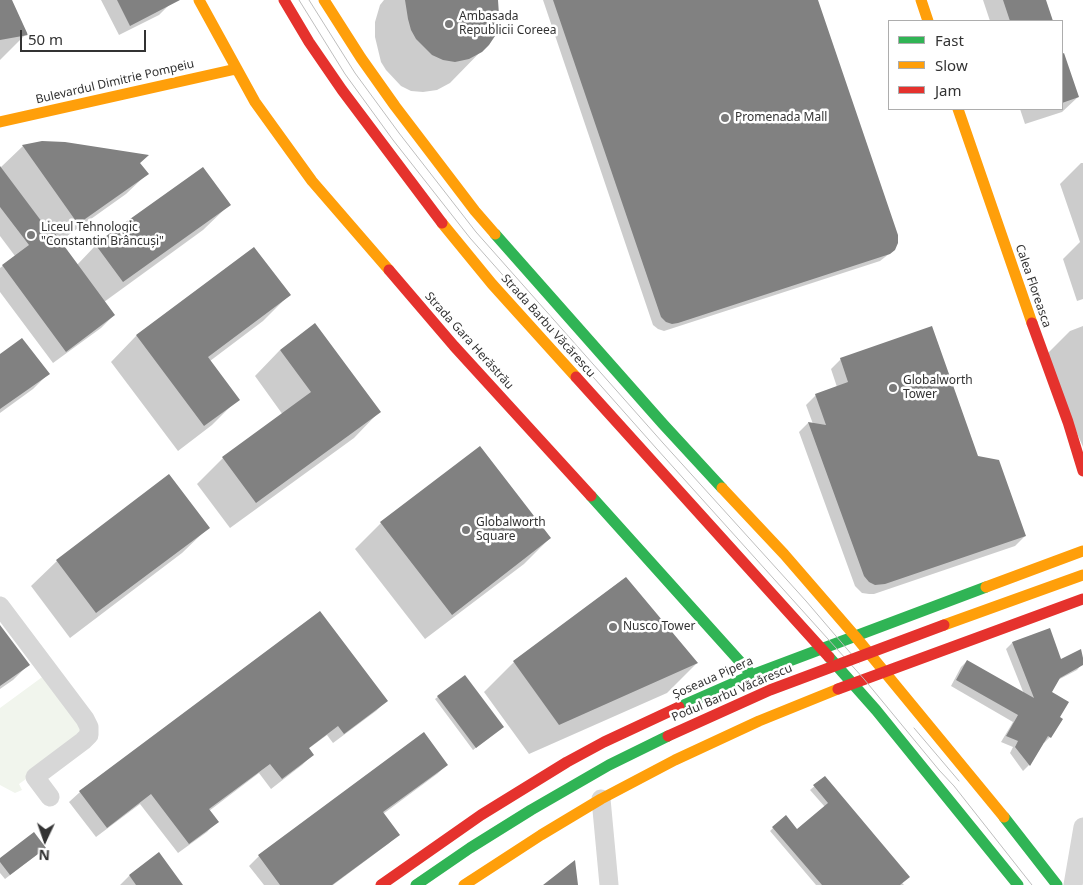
<!DOCTYPE html>
<html>
<head>
<meta charset="utf-8">
<style>
	body { margin:0 }
	#map { position:relative; width:1083px; height:885px; overflow:hidden; background:#fff; font-family:"Noto Sans",sans-serif }
	canvas { display:block }
	.legend { position:absolute; left:888px; top:20px; width:175px; height:90px; box-sizing:border-box; background:#fff; border:1px solid #adadad; margin:0; padding:6px 9px; list-style:none; font-size:15px; color:#333 }
	.legend li { display:flex; align-items:center; gap:10px; height:25px }
	.legend b { width:25px; border:1px solid #adadad }
	.north { position:absolute; left:20px; top:815px; width:50px; height:50px; -webkit-text-stroke:4px #fff; paint-order:stroke; rotate:183deg; font-size:14px; font-weight:700; line-height:20px; text-align:center; color:#333 }
	.north::after { content:''; display:block; margin:auto; width:18px; height:22px; background:#333; clip-path:polygon(50% 0,100% 100%,50% 72%,0 100%) }
	.scale { position:absolute; left:20px; top:30px; width:126px; height:22px; box-sizing:border-box; border:2px solid #333; border-top:0; padding-left:6px; font-size:15px; line-height:18px; white-space:nowrap; color:#333; -webkit-text-stroke:4px #fff; paint-order:stroke }
</style>
</head>
<body>
<div id="map">
<canvas width="1083" height="885"></canvas>
<ul class="legend">
<li><b style="height:6px;background:#30b455"></b>Fast</li>
<li><b style="height:6px;background:#ff9f0a"></b>Slow</li>
<li><b style="height:6px;background:#e5322d"></b>Jam</li>
</ul>
<div class="north">N</div>
<div class="scale">50 m</div>
</div>
<script>
const g = document.querySelector('canvas').getContext('2d');
g.lineJoin = 'round';
function fillPath(path, color) { g.fillStyle = color; g.fill(path, 'evenodd'); }
const toPath = rows => new Path2D(rows.map(r => 'M' + r).join(''));
function trace(path, color, width, dash) { g.strokeStyle = color; g.lineWidth = width; g.lineCap = dash ? 'butt' : 'round'; g.setLineDash(dash || []); g.stroke(path); }
function label(font, color, halo, rows, align = 'center') {
  g.font = font + ' "Noto Sans",sans-serif'; g.lineWidth = 5; g.setLineDash([]); g.textBaseline = 'middle'; g.strokeStyle = halo; g.fillStyle = color; for (const [text, x, y, turn = 0] of rows) {
    g.save(); g.translate(x, y); g.rotate((+turn || 0) * Math.PI / 180); g.textAlign = isNaN(turn) ? turn : align; if (halo) g.strokeText(text, 0, 0); g.fillText(text, 0, 0); g.restore();
  }
}
fillPath(toPath([
	[45,675,81,720,83,738,19,784,22,790,15,793,0,785,0,708]
]), '#f1f5ed');
fillPath(toPath([
	[0,0,11,0,26,34,0,60],
	[101,0,167,0,169,5,159,15,119,35],
	[384,0,496,0,488,44,450,83,437,90,423,92,411,91,401,86,386,70,381,62,375,37,375,22,380,5],
	[543,0,816,0,894,250,880,261,664,331,658,329,653,325],
	[983,0,1045,0,1052,21,990,21],
	[1062,50,1078,97,1062,112,1025,124,1020,109,1062,109],
	[42,143,147,156,139,164,147,174,126,194,60,241,77,265,96,245,229,205,203,230,104,302,114,315,101,328,53,363,0,292,0,268,15,256,0,236,0,168,23,146],
	[1081,163,1083,163,1083,299,1077,301,1063,259,1080,242,1060,184],
	[254,249,289,295,263,321,210,361,238,399,212,425,178,451,111,362,136,336],
	[1083,326,1083,447,1044,357,1070,331],
	[280,350,379,412,354,438,230,528,197,484,223,458,283,415,255,376],
	[0,356,48,374,33,389,0,413],
	[841,359,977,457,1025,536,1015,546,874,594,869,594,862,593,855,586,799,432,808,423,813,424,806,405,816,395,837,387,831,369],
	[381,523,550,538,524,564,425,639,355,549],
	[208,528,182,553,70,638,31,586,57,561],
	[625,578,697,663,667,693,529,754,484,692,514,662],
	[0,627,28,665,13,680,0,689],
	[1012,643,1061,660,1083,663,1077,670,1056,681,1050,692,1058,718,1050,737,1044,743,1043,742,1029,765,1023,771,1010,753,1013,747,1001,742,1013,722,951,686,961,667,967,661,1024,694,1006,649],
	[464,677,500,729,473,750,435,699],
	[386,701,376,711,333,743,327,735,308,749,312,755,302,765,271,789,259,773,209,811,217,821,207,832,178,853,140,804,96,837,69,802,80,792],
	[447,765,437,774,383,814,398,835,388,844,333,885,264,885,249,866,259,856],
	[824,778,902,883,904,885,816,885,770,831,773,828,797,831,825,807,810,790],
	[39,853,5,879,0,873,0,859],
	[129,876,181,885,120,885]
]), '#0003');
fillPath(toPath([
	[0,0,12,0,28,35,0,40],
	[117,0,180,0,130,26],
	[405,0,498,0,499,15,499,24,495,36,489,45,482,52,469,59,455,62,443,60,432,55,416,39,411,30,408,19],
	[553,0,818,0,898,235,898,243,895,250,890,254,678,323,672,324,666,322,661,317],
	[1003,0,1046,0,1053,21,1010,21],
	[1064,53,1079,97,1062,103,1062,54],
	[42,141,65,142,149,155,140,163,149,174,78,224,22,145],
	[0,166,48,230,51,228,115,315,66,352,2,265,29,245,0,207],
	[203,167,231,205,123,282,95,244],
	[254,247,291,295,208,357,240,400,204,426,136,335],
	[315,323,381,412,256,503,222,457,311,392,280,350],
	[932,326,978,456,999,460,1026,536,885,584,875,585,869,582,864,576,808,422,826,425,815,394,848,382,840,358],
	[22,338,50,374,0,409,0,354],
	[480,446,551,538,452,615,380,522],
	[169,474,210,528,96,613,56,560],
	[626,577,698,663,559,725,513,661],
	[320,611,388,701,344,734,338,726,309,748,314,755,282,779,270,764,209,809,219,822,189,844,151,794,107,828,79,791],
	[0,625,30,665,0,686],
	[1050,628,1061,659,1081,649,1083,658,1083,665,1060,678,1052,692,1069,702,1060,717,1063,719,1051,738,1048,736,1030,766,1015,747,1018,741,1006,736,1018,715,956,680,967,660,1034,698,1012,642],
	[465,675,504,727,476,748,437,696],
	[424,732,448,765,383,812,400,835,332,885,280,885,258,855],
	[825,776,910,877,900,885,822,885,772,827,786,815,797,829,828,803,813,785],
	[34,832,46,848,10,875,0,862,0,858],
	[159,852,183,885,136,885,129,875],
	[575,860,578,885,543,885]
]), '#818181');
trace(toPath([
	[0,606,85,719,89,727,89,735,83,741,35,777,50,797],
	[601,799,609,885],
	[1073,885,1083,827]
]), '#d7d7d7', 19);
trace(toPath([
	[495,234,663,424,722,488],
	[591,496,752,675],
	[829,657,876,710,1018,885],
	[679,707,752,675,986,587],
	[1004,817,1057,885]
]), '#30b455', 11);
trace(toPath([
	[199,0,255,102,312,181,389,270],
	[324,0,361,58,395,106,475,211,495,234],
	[921,0,928,21],
	[958,109,1032,323],
	[0,122,236,69],
	[442,223,492,284,576,377],
	[722,488,784,554,855,636,1004,817],
	[986,587,1083,551],
	[464,885,541,835,601,799,675,760,759,721,838,689]
]), '#ff9f0a', 11);
trace(toPath([
	[284,0,309,42,342,90,442,223],
	[389,270,454,346,591,496],
	[1032,323,1068,422,1083,471],
	[576,377,829,657],
	[838,689,1083,599],
	[381,885,481,815,567,762,604,742,679,707]
]), '#e5322d', 11);
trace(toPath([
	[299,0,345,74,393,140,470,238,656,448,864,679,939,770,954,786,1032,885],
	[309,0,355,73,399,133,476,232,663,443,806,601,859,663],
	[914,728,959,781]
]), '#bebebe', 1);
trace(toPath([
	[416,885,470,848,531,810,609,765,668,736]
]), '#30b455', 11);
trace(toPath([
	[944,625,1083,575]
]), '#ff9f0a', 11);
trace(toPath([
	[668,736,770,690,944,625]
]), '#e5322d', 11);
for (const [x, y, r, color] of [
	[449,24,5,"#7a7a7a"],
	[725,118,5,"#7a7a7a"],
	[31,235,5,"#7a7a7a"],
	[893,388,5,"#7a7a7a"],
	[466,530,5,"#7a7a7a"],
	[613,627,5,"#7a7a7a"]
]) { const dot = new Path2D(); dot.arc(x, y, r, 0, 2 * Math.PI); g.fillStyle = color; g.fill(dot); trace(dot, '#fff', 2); }
label('12px', '#333', '#fff', [
	["Ambasada",459,17],
	["Republicii Coreea",459,31],
	["Promenada Mall",735,118],
	["Liceul Tehnologic",41,228],
	["\"Constantin Brâncuși\"",41,242],
	["Globalworth",903,381],
	["Tower",903,395],
	["Globalworth",476,523],
	["Square",476,537],
	["Nusco Tower",623,627]
], 'left');
label('12px', '#333', '#fff', [
	["Bulevardul Dimitrie Pompeiu",115,82,-13],
	["Calea Floreasca",1033,286,71],
	["Strada Barbu Văcărescu",548,326,48],
	["Strada Gara Herăstrău",469,341,48],
	["Șoseaua Pipera",713,678,-24],
	["Podul Barbu Văcărescu",732,693,-23]
]);
</script>
</body>
</html>
